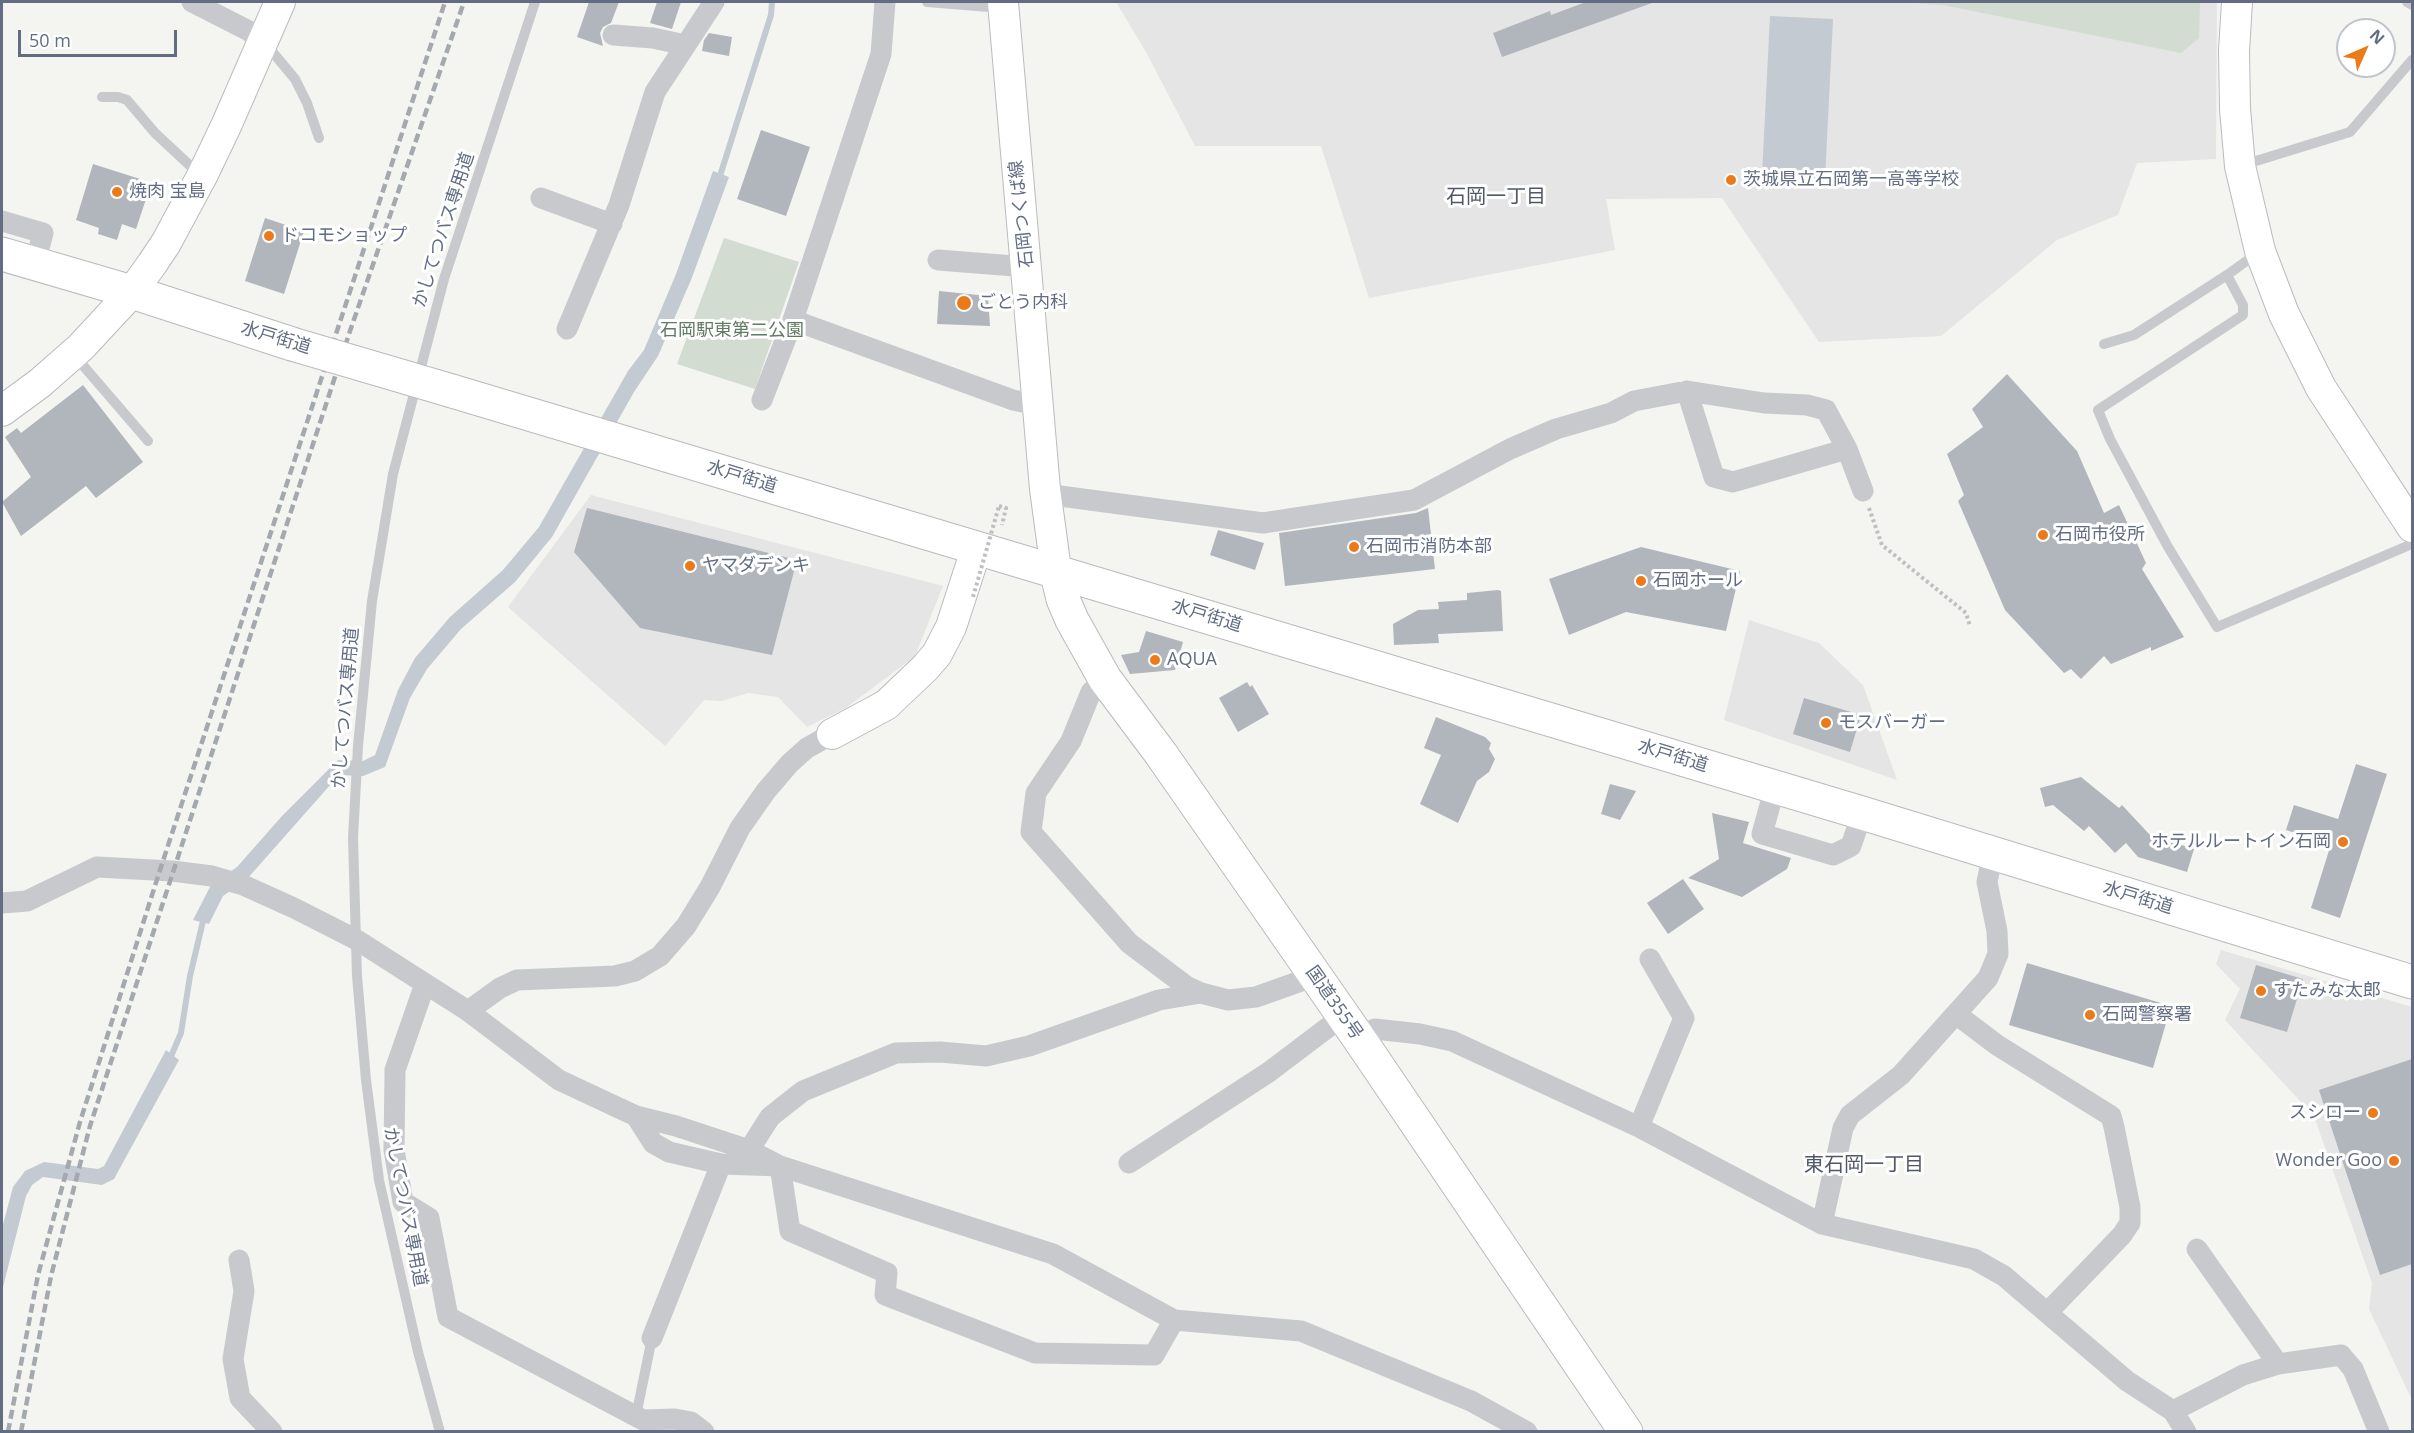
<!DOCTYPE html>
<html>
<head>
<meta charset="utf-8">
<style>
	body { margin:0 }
	#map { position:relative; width:2414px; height:1433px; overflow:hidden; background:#f4f5f0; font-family:"Open Sans",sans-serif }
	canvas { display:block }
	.frame { position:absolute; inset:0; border:3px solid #626d83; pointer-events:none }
	.north { position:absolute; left:2336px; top:18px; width:60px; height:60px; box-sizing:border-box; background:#fff; border:2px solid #c0c5cd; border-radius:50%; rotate:45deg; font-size:16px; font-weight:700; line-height:24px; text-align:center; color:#626d83 }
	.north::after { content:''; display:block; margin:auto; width:21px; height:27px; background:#ec7a19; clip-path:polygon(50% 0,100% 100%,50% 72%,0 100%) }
	.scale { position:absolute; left:18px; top:30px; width:159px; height:27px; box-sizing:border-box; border:3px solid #626d83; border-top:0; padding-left:8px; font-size:18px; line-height:21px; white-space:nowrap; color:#626d83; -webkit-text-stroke:4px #fff; paint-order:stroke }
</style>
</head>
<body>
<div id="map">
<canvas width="2414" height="1433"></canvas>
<div class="frame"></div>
<div class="north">N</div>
<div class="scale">50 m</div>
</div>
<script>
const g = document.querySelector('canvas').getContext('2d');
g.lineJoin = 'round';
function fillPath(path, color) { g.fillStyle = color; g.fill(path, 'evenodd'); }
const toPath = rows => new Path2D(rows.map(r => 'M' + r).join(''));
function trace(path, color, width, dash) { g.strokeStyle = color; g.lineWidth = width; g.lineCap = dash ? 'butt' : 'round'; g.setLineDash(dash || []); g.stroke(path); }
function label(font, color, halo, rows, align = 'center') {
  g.font = font + ' "Open Sans","Noto Sans JP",sans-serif'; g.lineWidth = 6; g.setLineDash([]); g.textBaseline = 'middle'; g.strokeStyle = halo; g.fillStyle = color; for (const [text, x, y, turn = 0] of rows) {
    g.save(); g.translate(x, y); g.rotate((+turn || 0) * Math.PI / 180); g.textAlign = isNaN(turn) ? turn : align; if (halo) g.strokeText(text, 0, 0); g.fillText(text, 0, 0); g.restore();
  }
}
fillPath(toPath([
	[1116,2,2217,2,2216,159,2137,163,2118,215,2057,240,1941,336,1819,342,1722,198,1606,199,1615,250,1369,298,1321,146,1195,146,1146,52],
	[591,495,943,586,915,656,846,708,807,727,778,697,748,693,722,701,704,700,665,746,508,607],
	[1749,620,1819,643,1863,685,1897,780,1724,720],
	[2221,950,2412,1007,2412,1400,2369,1309,2372,1283,2314,1116,2225,1020,2240,989,2216,964]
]), '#e4e5e4');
fillPath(toPath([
	[1898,2,2200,2,2199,38,2181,53,1943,5],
	[724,238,799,262,755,389,677,364]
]), '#d3dcd1');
fillPath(toPath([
	[1770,16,1833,19,1825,179,1762,175],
	[713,171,729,177,691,280,658,356,634,392,552,537,515,582,461,629,427,669,410,698,385,767,363,776,339,775,247,879,223,896,209,924,193,920,211,885,237,867,282,816,338,760,363,761,375,755,398,690,415,658,450,617,503,570,539,527,628,371,644,350,676,274],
	[166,1050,179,1060,114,1179,102,1185,43,1177,32,1185,26,1196,2,1291,2,1228,13,1187,25,1171,44,1162,98,1169,104,1166]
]), '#c3cad1');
trace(toPath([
	[719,179,771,15,772,2],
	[169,1061,181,1033,190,976,204,917]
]), '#c3cad1', 6);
fillPath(toPath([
	[589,2,619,2,611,23,603,27,600,33,603,46,577,37],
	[657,2,681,2,672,29,650,23],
	[1586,2,1652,3,1502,57,1493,33,1550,11,1551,15],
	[709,33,732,37,729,56,702,51,704,40],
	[761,130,810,147,786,216,737,199],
	[93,164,140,179,136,193,147,196,136,229,122,224,117,240,98,234,99,228,76,220],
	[265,218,304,231,284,294,245,281],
	[939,291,988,296,990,326,937,324],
	[2007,374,2077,451,2104,513,2119,505,2146,563,2142,569,2184,637,2151,651,2151,647,2111,664,2104,656,2081,679,2071,669,2064,673,2005,610,1958,501,1964,495,1947,454,1983,427,1972,409],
	[83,385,143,462,96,498,86,486,21,536,2,502,31,477,5,437,17,428,21,433],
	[587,508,797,560,772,655,640,628,574,552],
	[1428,508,1435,569,1285,586,1279,533,1416,513],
	[1218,530,1264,543,1255,570,1210,555],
	[1641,547,1740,571,1726,631,1626,612,1569,635,1549,579],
	[1498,590,1501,591,1503,631,1438,634,1439,643,1394,645,1393,624,1418,610,1439,609,1438,602,1467,600,1467,593],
	[1146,631,1183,642,1175,670,1130,674,1121,655,1139,652],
	[1247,682,1250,687,1252,685,1269,714,1238,732,1219,698],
	[1804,698,1861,715,1850,752,1793,734],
	[1436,717,1485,737,1491,743,1489,749,1495,759,1489,772,1477,781,1458,823,1420,804,1441,755,1424,748],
	[2356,764,2387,774,2340,918,2311,908,2331,844,2286,830,2294,805,2338,819],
	[2081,777,2119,808,2122,805,2150,835,2194,849,2187,872,2138,857,2126,843,2115,853,2089,826,2084,831,2053,805,2045,807,2040,788],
	[1610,784,1636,791,1620,820,1601,814],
	[1712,813,1749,822,1743,843,1791,858,1787,869,1742,897,1688,878,1719,859],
	[1683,879,1704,909,1668,934,1647,903],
	[2027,963,2171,1006,2153,1068,2009,1025],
	[2256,965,2303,979,2287,1032,2240,1018],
	[2412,1059,2412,1264,2380,1275,2319,1090]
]), '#b1b6bc');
const secondary = toPath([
	[1003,2,1045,489,1056,570],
	[2237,2,2234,51,2235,109,2240,166,2260,251,2284,314,2321,388,2412,527],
	[2,411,40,383,81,347,132,292,152,264,166,243,202,176,226,126,280,2],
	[832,734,886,705,926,667,937,654,951,627,977,547]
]);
const highway = toPath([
	[2,254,132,292,292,344],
	[452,391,1862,813,2412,982],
	[1056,570,1063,599,1072,620,1105,679,1161,754,1358,1037,1626,1432]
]);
trace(secondary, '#b9bbc1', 32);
trace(highway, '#b9babe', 35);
trace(toPath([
	[999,506,1006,508,1002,525],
	[1869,508,1882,545,1966,613,1970,626]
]), '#bebfc1', 4, [3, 3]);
trace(toPath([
	[927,2,1001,8],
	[2407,2,2412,5],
	[265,43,295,79,307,103,319,138],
	[102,97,118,97,127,100,155,133,199,174],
	[2243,165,2350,132,2412,60],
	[2259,252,2227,275,2243,305,2243,315,2098,410,2110,439,2168,547,2217,627,2412,544],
	[2104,344,2134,335,2227,275],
	[74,355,148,441],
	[636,1416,652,1338],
	[440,1432,418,1352,379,1180,366,1080,357,976,353,838,358,746,372,601,393,474,444,279,535,2]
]), '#c7c9cd', 10);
trace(toPath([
	[192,2,249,31,263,41],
	[613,35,653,38,685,45],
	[541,198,612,224],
	[2,221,43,233,35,264],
	[938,260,1027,267],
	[793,320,1013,400,1037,405],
	[567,329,619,205,655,92,714,2],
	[1687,391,1764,403,1807,405,1826,410,1847,449],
	[762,400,793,320,881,54,885,2],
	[1045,494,1263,523,1414,500,1510,449,1556,429,1611,413,1634,401,1687,391,1714,477,1733,482,1847,449,1863,491],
	[1105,679,1091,692,1071,741,1036,793,1031,832,1129,943,1186,986,1201,993],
	[1775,787,1762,834,1833,855,1851,846,1862,813],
	[2,903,27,901,97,867,172,871,212,876,243,885,294,908,357,940,468,1011,559,1080,636,1116,676,1126,749,1150,780,1166,1053,1254,1174,1320,1301,1331,1471,1401,1527,1432],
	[425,984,395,1070,394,1150,403,1202,429,1218,448,1317,643,1420,675,1419,691,1422,704,1432],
	[468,1011,500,988,517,980,615,976,635,971,660,956,686,926,710,887,740,828,766,791,790,763,807,748,832,734],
	[1956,1014,1997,1045,2111,1116,2114,1127,2130,1207,2130,1223,2122,1235,2047,1313],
	[1358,1037,1375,1029,1420,1034,1452,1041,1639,1127,1822,1224,1974,1259,2004,1276,2127,1381,2173,1411,2186,1432],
	[636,1116,653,1143,669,1152,721,1164,780,1166,790,1231,887,1273,885,1295,1035,1353,1154,1355,1174,1320],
	[1639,1127,1684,1018,1650,959],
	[749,1150,770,1117,803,1091,896,1053,940,1052,986,1056,1029,1046,1159,1000,1201,993,1228,1000,1256,997,1315,976],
	[1129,1163,1269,1072,1343,1016],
	[1822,1224,1843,1128,1850,1115,1901,1075,1988,978,1998,954,1997,931,1987,882,1993,853],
	[2197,1249,2278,1364],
	[239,1260,244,1291,233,1359,240,1398,272,1432],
	[652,1338,721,1164],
	[2173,1411,2243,1375,2278,1364,2341,1355,2353,1369,2379,1432]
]), '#c7c9cd', 21);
trace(secondary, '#fff', 30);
trace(highway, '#fff', 33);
trace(toPath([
	[8,1432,38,1275,80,1122,160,870,445,2],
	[21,1432,51,1276,90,1126,350,331,464,2]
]), '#a4a8af', 4.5, [9, 4.5]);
const highwayBridge = toPath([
	[292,344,452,391]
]);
trace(highwayBridge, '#b9babe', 35, []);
trace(toPath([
	[973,597,999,506]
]), '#bebfc1', 4, [3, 3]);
trace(highwayBridge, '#fff', 33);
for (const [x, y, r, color] of [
	[1731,180,6,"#ec7a19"],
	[117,192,6,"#ec7a19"],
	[269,236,6,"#ec7a19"],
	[964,303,8,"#ec7a19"],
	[2043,535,6,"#ec7a19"],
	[1354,547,6,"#ec7a19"],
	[690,566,6,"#ec7a19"],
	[1641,581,6,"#ec7a19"],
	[1155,660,6,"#ec7a19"],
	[1826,723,6,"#ec7a19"],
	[2343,842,6,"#ec7a19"],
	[2261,991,6,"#ec7a19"],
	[2090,1015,6,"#ec7a19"],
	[2373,1113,6,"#ec7a19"],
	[2394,1161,6,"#ec7a19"]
]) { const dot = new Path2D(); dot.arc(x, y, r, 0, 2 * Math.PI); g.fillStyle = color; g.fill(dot); trace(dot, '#fff', 2); }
label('18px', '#626d83', '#fff', [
	["茨城県立石岡第一高等学校",1743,180],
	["焼肉 宝島",129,192],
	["ドコモショップ",281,236],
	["ごとう内科",978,303],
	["石岡市役所",2055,535],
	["石岡市消防本部",1366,547],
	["ヤマダデンキ",702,566],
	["石岡ホール",1653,581],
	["AQUA",1167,660],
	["モスバーガー",1838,723],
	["ホテルルートイン石岡",2331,842,"right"],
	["すたみな太郎",2273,991],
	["石岡警察署",2102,1015],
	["スシロー",2361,1113,"right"],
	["Wonder Goo",2382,1161,"right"]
], 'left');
label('18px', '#626d83', '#fff', [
	["石岡つくば線",1022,214,-96],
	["かしてつバス専用道",444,230,-72],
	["水戸街道",276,338,17],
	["水戸街道",742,477,17],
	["水戸街道",1207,616,17],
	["かしてつバス専用道",346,708,-85],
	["水戸街道",1673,756,17],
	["水戸街道",2138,898,17],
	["国道355号",1334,1003,55],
	["かしてつバス専用道",405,1207,79]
]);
label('18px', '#617a62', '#fff', [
	["石岡駅東第二公園",732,331]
]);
label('20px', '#505868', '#fff', [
	["石岡一丁目",1496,197],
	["東石岡一丁目",1864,1165]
]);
</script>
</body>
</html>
